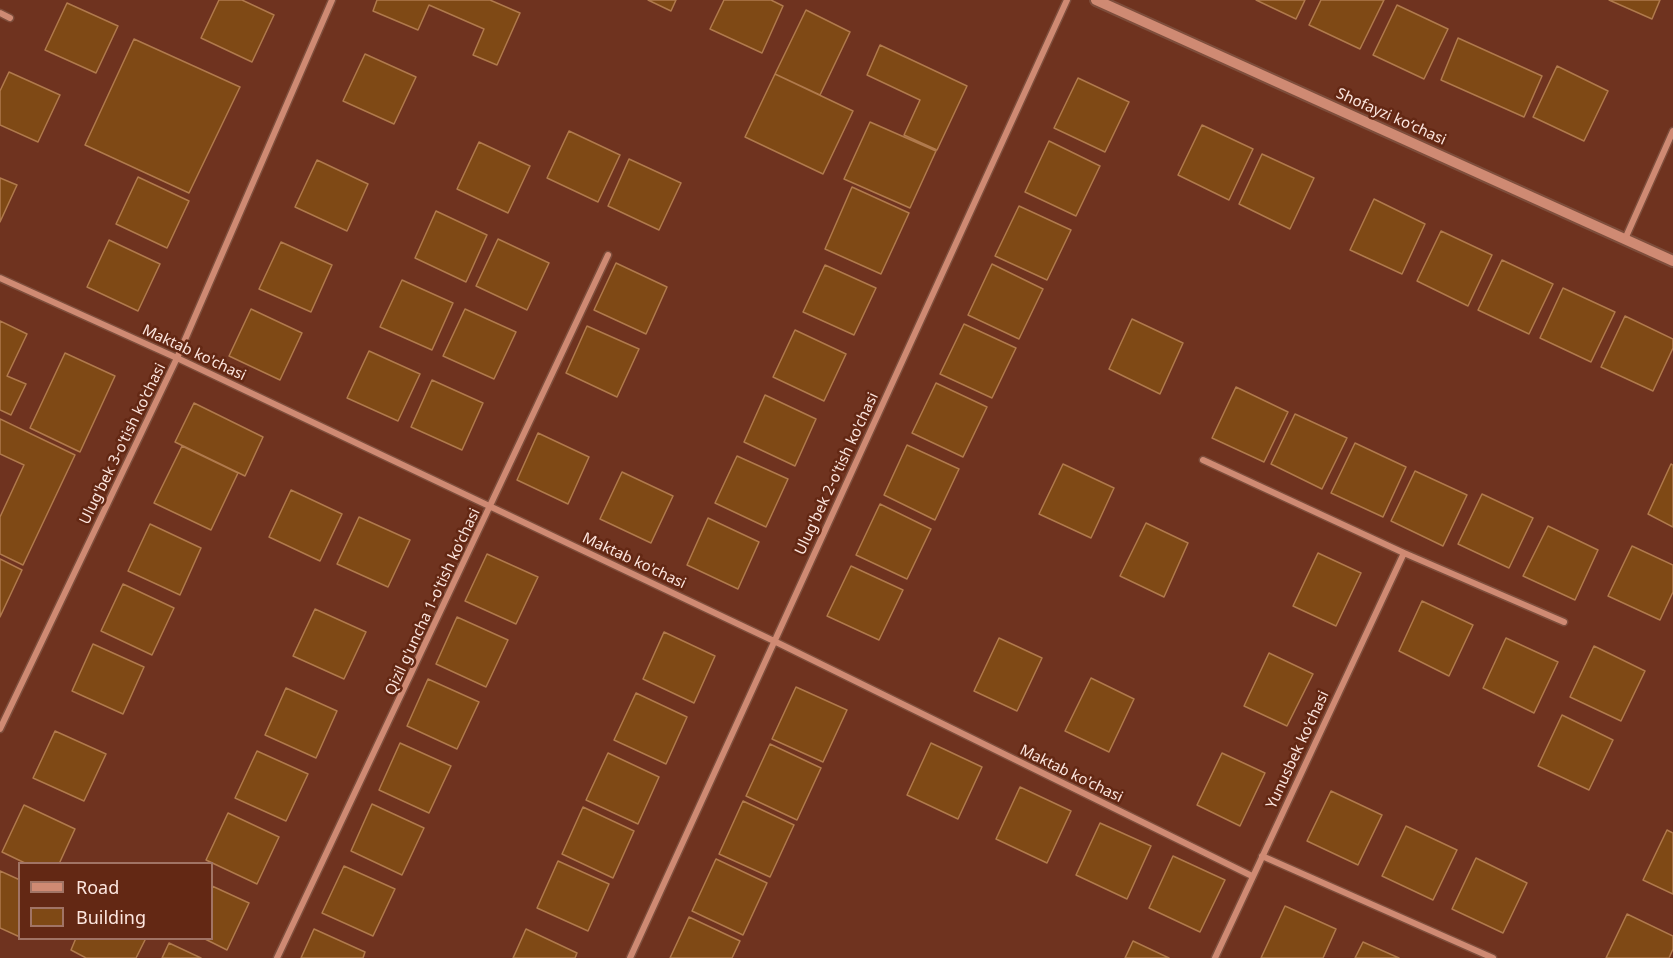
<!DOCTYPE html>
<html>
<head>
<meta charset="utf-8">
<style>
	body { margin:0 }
	#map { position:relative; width:1673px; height:958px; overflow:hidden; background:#6f331f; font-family:"Noto Sans",sans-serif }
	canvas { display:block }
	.legend { position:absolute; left:18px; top:862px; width:195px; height:78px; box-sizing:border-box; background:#632814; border:2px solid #a17465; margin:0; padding:8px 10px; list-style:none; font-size:18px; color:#fde6df }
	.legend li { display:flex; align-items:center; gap:12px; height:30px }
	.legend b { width:30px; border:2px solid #a17465 }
</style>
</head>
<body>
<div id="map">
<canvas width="1673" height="958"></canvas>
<ul class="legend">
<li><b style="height:8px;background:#cf8a73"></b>Road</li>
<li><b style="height:16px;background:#7f4915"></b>Building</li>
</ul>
</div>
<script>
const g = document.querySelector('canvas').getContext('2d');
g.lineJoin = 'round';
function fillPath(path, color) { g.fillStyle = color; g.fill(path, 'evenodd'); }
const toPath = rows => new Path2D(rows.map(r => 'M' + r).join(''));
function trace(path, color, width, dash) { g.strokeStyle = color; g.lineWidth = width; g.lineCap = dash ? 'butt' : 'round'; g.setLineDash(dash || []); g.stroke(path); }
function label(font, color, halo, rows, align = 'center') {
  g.font = font + ' "Noto Sans",sans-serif'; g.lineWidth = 5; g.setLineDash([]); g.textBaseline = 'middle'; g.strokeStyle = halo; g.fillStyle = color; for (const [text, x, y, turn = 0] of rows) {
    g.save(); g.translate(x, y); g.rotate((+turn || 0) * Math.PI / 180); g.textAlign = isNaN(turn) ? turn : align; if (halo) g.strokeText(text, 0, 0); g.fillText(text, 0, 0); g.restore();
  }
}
const building = toPath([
	[219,0,242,0,274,15,252,62,201,38,219,0],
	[377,0,490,0,520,13,497,65,473,55,484,29,429,5,418,30,373,11,377,0],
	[648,0,676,0,671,11,648,0],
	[724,0,771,0,783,6,762,53,710,29,724,0],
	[1256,0,1305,0,1296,19,1256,0],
	[1321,0,1384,0,1360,49,1309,25,1321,0],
	[1609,0,1660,0,1652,19,1609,0],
	[67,3,118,26,96,73,45,50,67,3],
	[1397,5,1448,29,1424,79,1373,55,1397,5],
	[806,10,850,32,820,95,775,74,806,10],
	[1458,38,1542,76,1524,117,1441,80,1458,38],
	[134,39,240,87,189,193,85,145,134,39],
	[880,45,967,86,937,150,904,135,920,100,867,75,880,45],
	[365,54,416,77,394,124,343,101,365,54],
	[1557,66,1608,91,1584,141,1533,117,1557,66],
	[9,72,60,95,38,142,0,125,0,91,9,72],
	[775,74,853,111,823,174,745,137,775,74],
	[1078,78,1129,102,1105,152,1054,128,1078,78],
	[870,122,936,151,910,208,844,179,870,122],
	[1202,125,1253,149,1229,200,1178,175,1202,125],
	[569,131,620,155,598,202,547,178,569,131],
	[1049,141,1100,166,1076,216,1025,192,1049,141],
	[479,142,530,166,508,213,457,189,479,142],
	[1262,154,1314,178,1290,229,1239,204,1262,154],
	[629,159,681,183,659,230,608,206,629,159],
	[317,160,368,184,347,231,295,207,317,160],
	[138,177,189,201,167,248,116,224,138,177],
	[0,178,17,185,0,222,0,178],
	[852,187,909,213,881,274,825,249,852,187],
	[1374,199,1425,224,1402,274,1350,250,1374,199],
	[1019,206,1071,230,1047,280,995,256,1019,206],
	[436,211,487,235,466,282,415,258,436,211],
	[1441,231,1492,255,1468,306,1417,281,1441,231],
	[498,239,549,263,527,310,476,286,498,239],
	[109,240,160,264,138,311,87,287,109,240],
	[281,242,332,265,311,312,259,289,281,242],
	[1502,260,1553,284,1529,334,1478,310,1502,260],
	[616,263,667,287,646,334,594,310,616,263],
	[992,264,1043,289,1019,339,968,315,992,264],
	[825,265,876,288,854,335,803,312,825,265],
	[402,280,453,303,432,350,380,327,402,280],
	[1563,288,1615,312,1591,362,1540,338,1563,288],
	[251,309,302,333,280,380,229,356,251,309],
	[465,309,516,332,494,379,443,356,465,309],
	[1625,316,1673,339,1673,348,1653,391,1601,367,1625,316],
	[1132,319,1183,343,1160,394,1109,369,1132,319],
	[0,321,27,334,7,376,26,384,11,415,0,410,0,321],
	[964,324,1016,348,992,398,940,374,964,324],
	[587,326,639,349,617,397,566,373,587,326],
	[795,330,846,354,824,401,773,377,795,330],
	[369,351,420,374,398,421,347,398,369,351],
	[65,353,115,376,80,452,30,428,65,353],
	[432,380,483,403,462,450,411,427,432,380],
	[936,383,987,407,963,457,912,433,936,383],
	[1236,387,1288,412,1264,462,1212,438,1236,387],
	[765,395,816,419,795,466,744,442,765,395],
	[194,403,263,437,245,476,175,442,194,403],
	[1295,414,1347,438,1322,489,1271,464,1295,414],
	[0,419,75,455,23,565,0,554,0,517,24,465,0,454,0,419],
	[538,433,589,457,568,504,517,480,538,433],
	[1355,443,1406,467,1383,517,1331,493,1355,443],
	[907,445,959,469,935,520,884,495,907,445],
	[182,446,238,473,211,530,154,503,182,446],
	[737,456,788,479,766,527,715,503,737,456],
	[1063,464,1114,488,1091,538,1039,514,1063,464],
	[1671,464,1673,465,1673,527,1648,514,1671,464],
	[1415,471,1467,495,1443,546,1391,521,1415,471],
	[622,472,673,496,651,543,600,519,622,472],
	[291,490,342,514,320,561,269,537,291,490],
	[1482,494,1533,518,1509,568,1458,544,1482,494],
	[880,504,931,529,907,579,856,555,880,504],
	[359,517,410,540,388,587,337,564,359,517],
	[708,518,759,542,738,589,687,565,708,518],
	[1146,523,1188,543,1164,597,1120,576,1146,523],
	[150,524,201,548,180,595,128,571,150,524],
	[1548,526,1598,550,1575,600,1523,576,1548,526],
	[1632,546,1673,565,1673,592,1660,620,1608,596,1632,546],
	[1318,553,1361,573,1336,626,1293,606,1318,553],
	[487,554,538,577,516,624,465,601,487,554],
	[0,559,22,570,0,617,0,559],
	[851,566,903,590,879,640,827,616,851,566],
	[123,584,174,608,152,655,101,631,123,584],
	[1422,601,1473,625,1449,676,1399,651,1422,601],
	[315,609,366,632,344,679,293,656,315,609],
	[457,617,508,640,486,687,436,664,457,617],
	[664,632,715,656,694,703,643,679,664,632],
	[999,638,1042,658,1017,711,974,691,999,638],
	[1506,638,1558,662,1534,713,1483,688,1506,638],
	[93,644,144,667,123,714,72,691,93,644],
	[1594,646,1645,671,1621,721,1570,697,1594,646],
	[1269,653,1313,674,1287,726,1244,706,1269,653],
	[1091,678,1134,699,1109,752,1065,731,1091,678],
	[428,679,479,702,457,749,407,726,428,679],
	[796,687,847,710,823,762,772,739,796,687],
	[286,688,337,711,316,758,265,735,286,688],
	[636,693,687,717,666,764,614,740,636,693],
	[1562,715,1613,740,1589,790,1538,766,1562,715],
	[55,731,106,754,84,801,33,778,55,731],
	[400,743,451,766,429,813,379,790,400,743],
	[931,743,982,767,958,819,907,795,931,743],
	[770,744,821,768,797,820,746,796,770,744],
	[257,751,308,774,286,821,235,798,257,751],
	[608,753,659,777,638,824,586,800,608,753],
	[1222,753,1265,773,1240,826,1197,805,1222,753],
	[1020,787,1071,811,1047,863,996,839,1020,787],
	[1331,791,1382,815,1358,865,1307,841,1331,791],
	[743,801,794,825,770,877,719,854,743,801],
	[372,804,424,828,402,875,351,851,372,804],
	[24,805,75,829,59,864,27,864,2,852,24,805],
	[583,807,634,831,613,878,562,854,583,807],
	[228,813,279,837,257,884,206,860,228,813],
	[1100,823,1151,846,1127,899,1076,875,1100,823],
	[1406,826,1457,850,1433,900,1382,876,1406,826],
	[1667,830,1673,833,1673,894,1643,880,1667,830],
	[1173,856,1225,880,1200,932,1149,908,1173,856],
	[1476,858,1527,883,1503,933,1452,909,1476,858],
	[716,859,767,883,743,935,692,911,716,859],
	[558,861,609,884,588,931,537,908,558,861],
	[344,866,395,889,373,936,322,913,344,866],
	[0,871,20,880,20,937,0,928,0,871],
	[212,886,249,903,227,950,203,938,212,938,212,886],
	[1285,906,1336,929,1323,958,1261,958,1285,906],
	[1627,914,1673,936,1673,949,1669,958,1606,958,1627,914],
	[689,917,740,941,732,958,670,958,689,917],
	[314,929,365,952,363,958,301,958,314,929],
	[526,929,577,953,575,958,513,958,526,929],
	[76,938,146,938,136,958,86,958,71,950,76,938],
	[1133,941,1169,958,1125,958,1133,941],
	[1363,942,1399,958,1355,958,1363,942],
	[169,943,201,958,162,958,169,943]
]);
fillPath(building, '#7f4915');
trace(building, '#b07a4d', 1.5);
const minor = toPath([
	[0,13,10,18],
	[1625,239,1673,131],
	[0,278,177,358,774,641,1252,876],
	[1203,460,1404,553,1564,622],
	[0,729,177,358,332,0],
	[1262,856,1493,958],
	[277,958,608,255],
	[630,958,1067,0],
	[1215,958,1404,553]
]);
const tertiary = toPath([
	[1096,0,1673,261]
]);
trace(minor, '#7e4e3c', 9);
trace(tertiary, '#7e4e3c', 14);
trace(minor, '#cf8a73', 6);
trace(tertiary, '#cf8a73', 10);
label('15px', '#fde6df', '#632814', [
	["Shofayzi koʻchasi",1391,117,24],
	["Maktab ko'chasi",194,353,25],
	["Ulug'bek 3-o'tish ko'chasi",123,444,-64],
	["Ulug'bek 2-o'tish ko'chasi",837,474,-65],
	["Maktab ko'chasi",634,561,25],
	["Qizil g'uncha 1-o'tish ko'chasi",433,602,-65],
	["Yunusbek ko'chasi",1298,750,-65],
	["Maktab ko'chasi",1071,774,26]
]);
</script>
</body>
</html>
